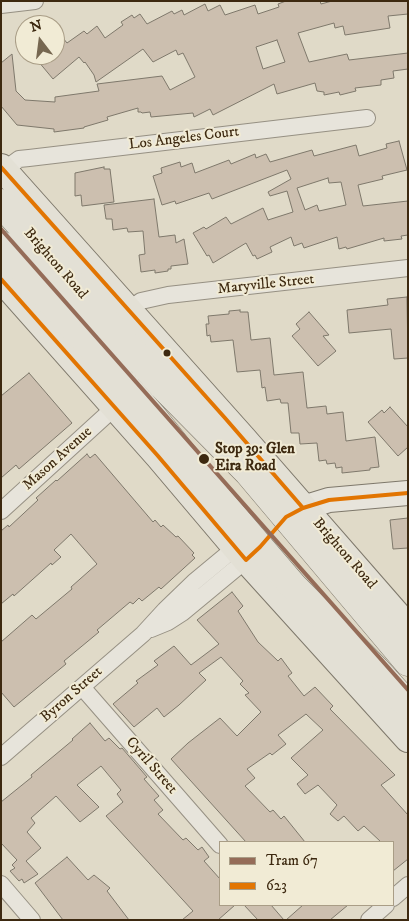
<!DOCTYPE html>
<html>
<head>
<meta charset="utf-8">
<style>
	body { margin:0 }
	#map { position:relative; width:409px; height:921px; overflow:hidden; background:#e0dac8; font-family:"IM FELL DW Pica",serif }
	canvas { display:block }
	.frame { position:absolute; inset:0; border:2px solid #3d2910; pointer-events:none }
	.legend { position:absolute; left:219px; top:841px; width:175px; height:65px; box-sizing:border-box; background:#f1ebd5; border:1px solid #a99d86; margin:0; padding:6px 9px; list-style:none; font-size:15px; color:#3d2910 }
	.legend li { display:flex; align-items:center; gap:10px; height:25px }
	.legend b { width:25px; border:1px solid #a99d86 }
	.north { position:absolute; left:15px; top:15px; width:50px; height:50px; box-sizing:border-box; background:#f1ebd5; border:1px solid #a99d86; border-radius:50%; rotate:345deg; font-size:14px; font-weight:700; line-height:20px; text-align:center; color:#3d2910 }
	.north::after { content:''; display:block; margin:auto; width:18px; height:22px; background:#766750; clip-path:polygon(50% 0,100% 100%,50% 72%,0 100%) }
</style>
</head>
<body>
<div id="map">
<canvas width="409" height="921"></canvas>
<div class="frame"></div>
<ul class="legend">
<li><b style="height:6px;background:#956c58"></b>Tram 67</li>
<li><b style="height:6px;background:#e27502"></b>623</li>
</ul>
<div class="north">N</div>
</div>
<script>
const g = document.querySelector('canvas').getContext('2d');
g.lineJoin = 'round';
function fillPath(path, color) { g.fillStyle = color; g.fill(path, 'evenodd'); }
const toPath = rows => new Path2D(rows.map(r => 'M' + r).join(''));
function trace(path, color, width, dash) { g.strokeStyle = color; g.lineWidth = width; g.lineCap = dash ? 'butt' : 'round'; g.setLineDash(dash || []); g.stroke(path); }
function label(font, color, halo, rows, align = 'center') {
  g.font = font + ' "IM FELL DW Pica",serif'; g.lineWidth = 4; g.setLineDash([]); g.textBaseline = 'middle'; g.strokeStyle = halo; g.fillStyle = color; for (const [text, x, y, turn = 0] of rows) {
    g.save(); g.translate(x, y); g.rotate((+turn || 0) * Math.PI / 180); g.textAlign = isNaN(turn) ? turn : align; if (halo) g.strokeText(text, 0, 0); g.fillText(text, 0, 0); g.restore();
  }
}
const building = toPath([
	[286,1,320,1,321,4,332,1,408,1,408,14,388,16,390,28,345,35,343,26,335,28,334,23,298,33,309,62,347,54,349,60,408,53,408,69,393,71,394,78,381,80,381,85,355,88,356,91,340,95,339,92,324,95,324,92,317,91,315,83,277,94,274,84,213,115,210,109,194,117,193,113,151,117,150,112,142,113,141,112,138,112,138,108,107,117,108,120,84,127,84,128,54,132,54,129,17,125,1,106,1,63,12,54,16,91,25,100,55,102,55,97,99,91,97,84,162,76,170,90,195,77,183,53,178,55,176,50,153,62,143,49,96,82,94,75,85,62,84,63,79,57,53,79,33,55,55,55,55,28,67,43,84,31,87,34,97,26,105,38,123,25,121,22,132,15,134,18,140,14,147,24,172,11,174,14,182,10,184,15,205,4,208,11,220,5,225,15,255,5,258,14,279,7,278,4,286,1],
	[277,40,285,62,263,69,256,47,277,40],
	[399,141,407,170,382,176,383,179,358,185,363,206,408,201,408,235,401,236,402,239,384,241,384,238,347,249,346,247,339,249,337,237,304,248,302,243,294,246,291,237,270,247,272,252,257,259,255,255,253,256,246,243,213,263,209,255,207,256,193,233,204,227,206,229,226,217,231,224,263,208,268,220,293,212,287,191,270,196,268,192,291,179,287,170,212,199,209,193,176,204,175,201,162,205,153,176,162,173,161,168,180,162,181,167,192,163,195,173,229,160,231,164,255,154,256,158,266,154,270,162,312,150,314,156,356,145,359,156,387,148,386,144,399,141],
	[328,178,329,183,341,182,346,205,319,211,317,205,305,210,297,188,328,178],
	[104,167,104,169,110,169,114,202,82,206,81,195,75,196,75,173,104,167],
	[154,199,159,237,175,235,176,243,184,239,188,264,171,266,171,269,168,269,168,271,155,273,155,270,141,272,139,255,145,254,143,231,128,232,127,228,113,230,112,219,106,219,104,205,154,199],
	[407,297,408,358,394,359,391,329,349,333,347,310,388,305,387,299,407,297],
	[240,310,240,312,248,312,251,340,270,338,274,375,303,372,307,408,326,406,327,414,343,412,346,441,375,437,379,467,370,468,370,470,342,473,342,467,336,468,335,463,327,464,326,460,319,461,317,443,300,444,299,433,291,433,288,403,281,403,280,399,267,401,265,387,262,388,260,370,237,372,233,340,211,342,210,335,207,336,206,324,209,324,208,316,229,314,229,311,240,310],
	[309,312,329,335,323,336,336,351,318,366,292,336,300,329,296,324,309,312],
	[29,373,72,423,19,469,16,465,1,478,1,396,29,373],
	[390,407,408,427,408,447,398,456,368,422,382,410,384,413,390,407],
	[87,454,90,458,95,454,153,522,155,520,161,527,163,525,176,537,178,536,194,553,192,555,195,558,161,589,159,587,142,601,139,598,133,604,130,602,97,630,99,632,64,661,66,664,14,707,1,692,1,642,32,615,36,619,72,589,71,587,97,564,71,534,54,550,61,557,52,565,51,563,14,596,13,594,1,604,1,531,8,525,9,527,38,500,36,498,56,480,57,481,87,454],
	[408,518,408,548,393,549,390,520,408,518],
	[232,592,243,606,238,611,258,642,278,661,281,658,292,673,288,676,304,696,315,687,333,706,330,709,395,775,381,785,408,815,408,859,393,871,393,842,381,842,364,826,358,831,344,816,338,821,330,814,337,805,318,785,305,794,297,784,308,775,291,758,323,730,306,714,278,735,286,744,272,755,270,753,247,769,255,778,245,786,270,812,273,810,281,819,284,816,305,842,246,842,171,759,188,743,220,718,237,736,261,712,245,695,249,693,240,684,243,681,221,657,199,673,206,680,179,705,164,717,157,708,134,727,113,704,138,683,136,681,158,665,154,661,174,646,191,665,219,644,197,620,232,592],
	[90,723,105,741,109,738,120,749,122,748,147,777,144,779,159,796,154,800,163,810,158,814,183,840,186,838,198,850,202,847,209,857,204,861,220,879,220,905,235,905,218,920,182,920,193,911,106,816,123,802,117,794,121,790,101,766,77,785,99,807,80,822,56,796,31,818,35,823,27,832,41,848,26,861,38,874,24,883,22,879,19,881,10,871,15,868,12,865,17,860,1,843,1,802,32,777,31,775,73,740,72,739,90,723],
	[67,857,88,880,94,875,110,888,107,891,129,920,63,920,35,883,67,857],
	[244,905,271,905,284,920,258,920,244,905],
	[303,905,348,905,330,920,286,920,303,905]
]);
fillPath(building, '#ccbfaf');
trace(building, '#7e786b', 1);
const street = toPath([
	[1,5,35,1],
	[4,170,19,159,29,158,367,118],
	[128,310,141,301,168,295,408,268],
	[1,511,115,407],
	[151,629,168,622,182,613,246,560],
	[82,687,220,845],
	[1,757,143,634,165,610,194,582,235,548],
	[1,884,32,920],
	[393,898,408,885],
	[369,920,386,905]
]);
const secondary = toPath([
	[303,508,329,500,408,493]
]);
const primary = toPath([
	[1,167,243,438,408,627],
	[1,279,158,456,246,560,408,739]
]);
const highway = toPath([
	[1,203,163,386,248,472,408,662],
	[1,245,153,417,216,496,293,586,376,670,408,705]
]);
trace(street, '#969083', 18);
trace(secondary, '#7e786b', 26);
trace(primary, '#7e786b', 28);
trace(highway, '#7e786b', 29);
trace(street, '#e7e4db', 16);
trace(secondary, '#e7e4db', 24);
trace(primary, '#e3e0d5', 26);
trace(highway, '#e3e0d5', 28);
trace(toPath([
	[1,167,225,418,303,508],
	[1,279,158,456,246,560,260,547,286,517,303,508,329,500,408,493]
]), '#e27502', 4);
trace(toPath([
	[1,229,408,690]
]), '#956c58', 4);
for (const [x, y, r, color] of [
	[167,353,4.5,"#3d2910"],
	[204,459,6,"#3d2910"]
]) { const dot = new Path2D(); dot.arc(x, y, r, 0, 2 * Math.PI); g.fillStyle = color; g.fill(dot); trace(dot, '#f1ebd5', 2); }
label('15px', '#3d2910', '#f1ebd5', [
	["Los Angeles Court",184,139,-7],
	["Brighton Road",55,264,49],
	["Maryville Street",266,285,-6],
	["Mason Avenue",58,459,-42],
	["Brighton Road",344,554,49],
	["Byron Street",72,695,-41],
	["Cyril Street",151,766,49]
]);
label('bold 15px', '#3d2910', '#f1ebd5', [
	["Stop 39: Glen",215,450],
	["Eira Road",215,467]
], 'left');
</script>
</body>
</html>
